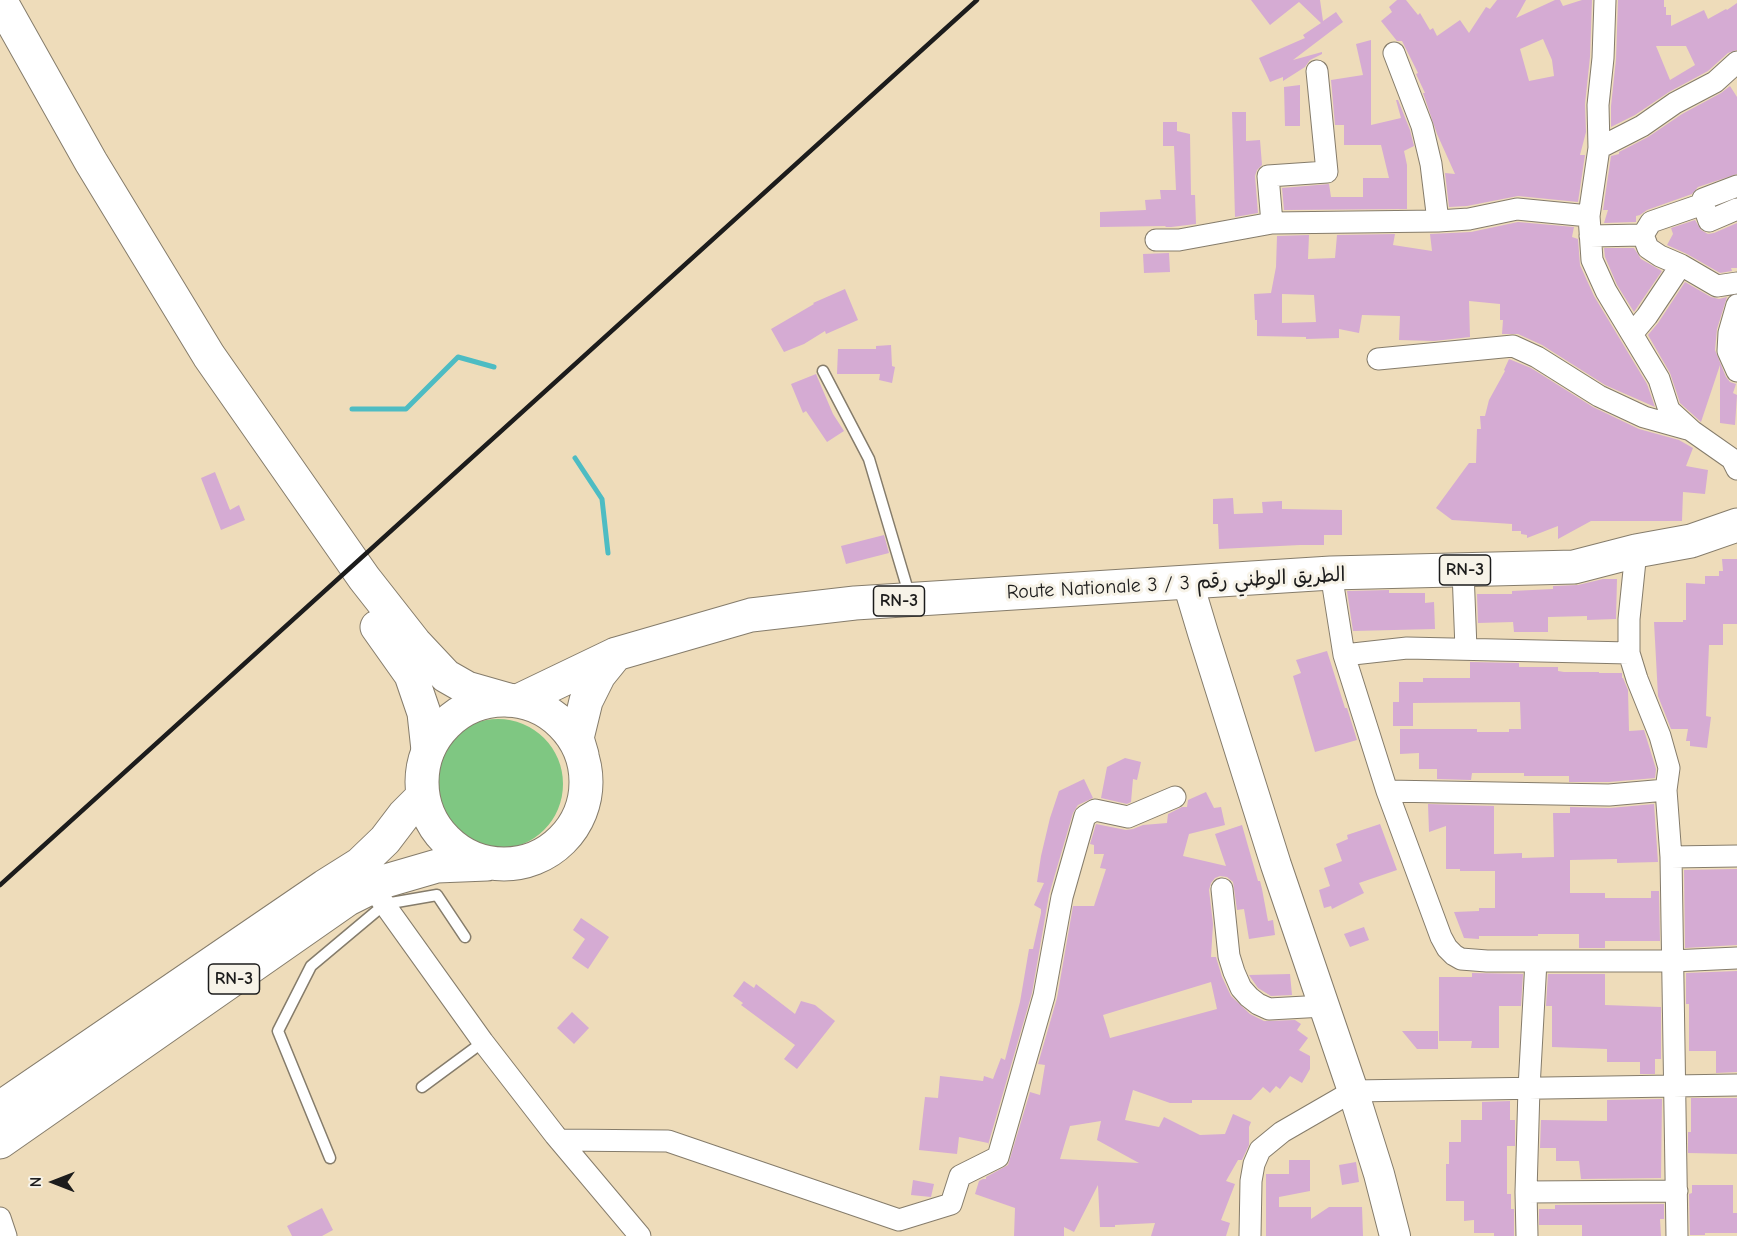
<!DOCTYPE html>
<html>
<head>
<meta charset="utf-8">
<style>
	body { margin:0 }
	#map { position:relative; width:1737px; height:1236px; overflow:hidden; background:#eedcba; font-family:"Comic Neue",sans-serif }
	canvas { display:block }
	.north { position:absolute; left:24px; top:1152px; width:60px; height:60px; -webkit-text-stroke:4px #f7f3e8; paint-order:stroke; rotate:270deg; font-size:16px; font-weight:700; line-height:24px; text-align:center; color:#1c1c1c }
	.north::after { content:''; display:block; margin:auto; width:21px; height:27px; background:#1c1c1c; clip-path:polygon(50% 0,100% 100%,50% 72%,0 100%) }
</style>
</head>
<body>
<div id="map">
<canvas width="1737" height="1236"></canvas>
<div class="north">N</div>
</div>
<script>
const g = document.querySelector('canvas').getContext('2d');
g.lineJoin = 'round';
function fillPath(path, color) { g.fillStyle = color; g.fill(path, 'evenodd'); }
const toPath = rows => new Path2D(rows.map(r => 'M' + r).join(''));
function trace(path, color, width, dash) { g.strokeStyle = color; g.lineWidth = width; g.lineCap = dash ? 'butt' : 'round'; g.setLineDash(dash || []); g.stroke(path); }
function label(font, color, halo, rows, align = 'center') {
  g.font = font + ' "Comic Neue","Playpen Sans Arabic",sans-serif'; g.lineWidth = 6; g.setLineDash([]); g.textBaseline = 'middle'; g.strokeStyle = halo; g.fillStyle = color; for (const [text, x, y, turn = 0] of rows) {
    g.save(); g.translate(x, y); g.rotate((+turn || 0) * Math.PI / 180); g.textAlign = isNaN(turn) ? turn : align; if (halo) g.strokeText(text, 0, 0); g.fillText(text, 0, 0); g.restore();
  }
}
fillPath(toPath([
	'433 784a65 65 0 1 1 130 0a65 65 0 1 1-130 0Z'
]), '#7fc782');
trace(toPath([
	[352,409,406,409,458,357,494,367],
	[575,458,602,499,608,553]
]), '#4dbcc3', 5);
fillPath(toPath([
	[1251,0,1320,0,1323,21,1336,12,1343,22,1293,60,1322,52,1322,54,1310,60,1305,67,1283,81,1283,77,1270,82,1259,58,1305,38,1303,35,1321,23,1299,2,1270,25],
	[1397,0,1406,0,1418,15,1420,13,1430,30,1433,28,1437,36,1460,20,1469,33,1486,7,1490,9,1497,0,1526,0,1516,18,1555,0,1560,0,1563,6,1582,0,1592,0,1590,57,1585,104,1586,132,1580,155,1585,155,1578,202,1518,196,1467,206,1449,207,1445,173,1455,174,1437,134,1423,93,1425,93,1416,74,1418,73,1402,41,1397,41,1381,21,1392,12,1389,7],
	[1543,39,1552,60,1554,76,1529,81,1520,49],
	[1618,0,1664,0,1664,7,1666,7,1666,15,1671,15,1671,26,1704,10,1708,19,1726,9,1727,10,1737,3,1737,50,1728,53,1708,71,1669,92,1635,115,1611,127,1611,106,1616,59],
	[1656,46,1686,46,1695,65,1670,80],
	[1371,40,1371,125,1401,118,1396,100,1398,100,1410,130,1414,146,1404,151,1407,165,1407,209,1284,210,1282,188,1329,184,1331,197,1363,197,1363,178,1389,178,1381,145,1344,145,1344,125,1335,125,1331,80,1363,75,1356,44],
	[1300,85,1300,126,1285,126,1284,87],
	[1730,86,1737,97,1737,174,1698,187,1692,194,1647,210,1640,215,1636,216,1636,222,1604,223,1608,210,1603,210,1611,156,1619,154,1619,152,1648,137,1682,114,1721,93],
	[1232,112,1246,112,1246,141,1260,140,1262,165,1257,170,1255,176,1258,213,1235,217],
	[1163,122,1177,122,1177,131,1190,134,1191,195,1195,195,1196,224,1171,227,1166,227,1165,226,1100,227,1100,212,1146,210,1145,200,1161,199,1160,190,1176,190,1174,146,1163,146],
	[1695,220,1701,230,1708,234,1714,233,1737,223,1737,268,1731,268,1732,271,1720,273,1687,254,1667,245,1673,234,1671,228],
	[1518,222,1574,227,1572,237,1578,239,1580,265,1594,296,1647,384,1655,407,1605,385,1542,345,1518,334,1502,334,1503,320,1500,320,1500,304,1469,301,1470,337,1434,341,1399,340,1400,316,1362,315,1359,333,1339,329,1339,338,1306,339,1306,337,1257,336,1257,320,1255,320,1254,294,1271,293,1276,267,1277,236,1309,235,1308,259,1335,258,1337,235,1395,234,1393,245,1432,251,1430,234,1471,232],
	[1282,294,1314,295,1316,322,1282,323],
	[1604,248,1634,248,1641,259,1662,271,1634,312,1617,285,1605,257],
	[1169,253,1170,272,1144,273,1143,254],
	[1685,282,1711,297,1719,299,1727,297,1717,329,1715,350,1726,377,1730,382,1736,384,1733,393,1737,395,1735,425,1720,423,1720,365,1701,422,1680,403,1670,373,1648,335,1658,323],
	[845,289,858,320,826,334,825,331,804,344,784,352,771,329,814,304,813,303],
	[891,345,892,366,895,367,892,383,879,380,880,374,837,374,838,349,876,349,876,346],
	[1509,359,1531,368,1593,407,1639,429,1679,440,1693,448,1686,466,1708,470,1705,494,1683,492,1682,521,1591,521,1558,539,1558,526,1527,538,1527,535,1521,534,1521,531,1512,531,1512,524,1452,520,1436,508,1469,463,1476,463,1477,429,1481,429,1480,416,1485,416,1489,400,1505,371,1504,370],
	[816,374,833,414,844,431,827,442,806,411,803,413,791,384],
	[215,472,230,510,239,505,245,520,221,530,201,478],
	[1233,498,1234,514,1263,513,1262,502,1282,501,1282,509,1342,510,1342,535,1324,535,1324,545,1300,545,1219,549,1218,524,1213,524,1213,499],
	[884,535,889,553,846,564,841,546],
	[1722,559,1737,559,1737,624,1723,624,1723,645,1709,645,1706,716,1711,717,1707,748,1690,746,1690,741,1686,741,1688,729,1671,729,1658,696,1654,622,1683,622,1683,620,1686,620,1686,583,1705,584,1705,576,1719,576,1719,571,1723,571],
	[1603,579,1617,579,1616,619,1587,620,1587,616,1548,617,1548,632,1514,632,1513,622,1478,623,1477,594,1512,594,1512,591,1553,589,1553,586,1578,585],
	[1389,590,1389,593,1425,593,1425,603,1434,602,1435,629,1353,631,1347,591],
	[1327,651,1345,708,1347,708,1357,740,1315,752,1293,676,1301,673,1296,660],
	[1470,662,1519,663,1519,667,1558,667,1558,671,1564,672,1599,672,1599,673,1622,673,1622,678,1623,678,1628,690,1629,731,1644,730,1656,769,1655,778,1609,782,1569,782,1569,776,1524,776,1524,773,1472,773,1471,780,1437,779,1437,769,1419,769,1419,753,1400,754,1400,729,1477,729,1477,732,1509,732,1509,729,1521,729,1520,702,1413,703,1413,726,1393,726,1393,702,1399,702,1399,682,1423,682,1423,678,1470,678],
	[1125,758,1141,762,1137,780,1133,779,1131,802,1127,804,1101,798,1107,767],
	[1084,779,1093,798,1078,805,1073,813,1049,895,1032,993,988,1145,988,1143,959,1137,957,1154,919,1150,925,1097,938,1098,940,1076,983,1081,984,1076,993,1079,1001,1058,1005,1060,1020,1002,1029,949,1033,949,1041,913,1041,909,1034,905,1044,883,1037,882,1041,856,1050,818,1059,791],
	[1206,792,1214,808,1221,807,1225,825,1189,834,1183,856,1226,866,1215,834,1242,825,1258,881,1260,881,1262,889,1268,921,1273,920,1275,935,1249,939,1244,909,1237,910,1233,882,1227,877,1220,876,1215,878,1211,883,1209,890,1213,924,1211,957,1216,957,1222,977,1231,996,1250,1014,1264,1021,1295,1020,1301,1024,1297,1030,1308,1038,1299,1050,1310,1056,1310,1069,1302,1083,1290,1076,1280,1089,1276,1086,1270,1093,1263,1087,1251,1100,1192,1100,1192,1103,1170,1103,1133,1090,1125,1120,1159,1127,1164,1117,1200,1135,1225,1134,1233,1114,1251,1122,1249,1127,1249,1145,1242,1160,1238,1160,1226,1181,1235,1184,1221,1220,1230,1223,1226,1236,1151,1236,1155,1223,1115,1225,1115,1227,1100,1227,1098,1185,1074,1232,1064,1227,1064,1236,1014,1236,1015,1208,975,1194,979,1181,983,1179,986,1179,986,1177,1008,1165,1030,1092,1040,1095,1045,1065,1038,1064,1057,998,1073,906,1094,906,1106,869,1100,868,1104,854,1094,854,1094,845,1090,844,1096,824,1126,830,1133,829,1143,825,1167,823,1168,814,1182,807,1187,807,1188,800],
	[1211,982,1217,1009,1110,1038,1103,1015],
	[1101,1121,1097,1140,1139,1163,1060,1159,1070,1126],
	[1428,804,1494,806,1494,854,1522,853,1522,858,1554,857,1553,813,1570,813,1570,807,1610,808,1654,804,1658,862,1617,863,1617,859,1570,860,1570,893,1605,893,1605,898,1651,898,1651,891,1659,891,1660,941,1605,941,1605,948,1579,948,1579,934,1538,934,1538,936,1479,936,1479,939,1464,938,1454,912,1479,911,1479,908,1495,908,1495,871,1460,871,1460,869,1446,869,1446,826,1429,832],
	[1380,824,1397,870,1359,883,1364,893,1332,909,1331,906,1324,908,1319,890,1330,886,1324,868,1342,861,1336,844,1348,839,1347,835],
	[1737,869,1737,945,1685,948,1684,870],
	[581,918,609,937,588,969,572,958,585,939,573,930],
	[1364,927,1369,940,1350,947,1344,934],
	[1737,971,1737,1072,1716,1073,1716,1051,1689,1051,1689,1004,1686,1004,1686,973],
	[1472,973,1523,974,1521,1006,1499,1006,1499,1048,1471,1048,1472,1041,1439,1041,1439,977,1472,977],
	[1290,974,1292,995,1271,996,1258,988,1249,975],
	[1548,974,1605,974,1605,1005,1661,1007,1661,1059,1655,1059,1655,1074,1640,1074,1640,1062,1607,1062,1607,1049,1552,1047,1552,1006,1546,1006],
	[744,981,754,988,756,984,795,1014,801,1001,815,1005,835,1021,797,1069,784,1059,795,1045,741,1005,743,1003,733,996],
	[572,1012,589,1028,574,1044,557,1028],
	[1402,1031,1438,1031,1438,1049,1417,1049],
	[1691,1098,1737,1098,1737,1154,1688,1153,1688,1132,1691,1132],
	[1662,1099,1661,1178,1581,1179,1579,1161,1556,1161,1556,1148,1540,1148,1541,1120,1607,1121,1607,1100],
	[1510,1101,1510,1120,1515,1120,1515,1146,1507,1146,1507,1194,1511,1194,1511,1209,1514,1209,1514,1236,1494,1236,1494,1233,1474,1233,1474,1220,1464,1221,1464,1201,1446,1201,1446,1164,1449,1164,1449,1142,1461,1142,1461,1120,1482,1120,1482,1102],
	[1289,1160,1310,1160,1310,1191,1279,1197,1279,1207,1311,1207,1311,1219,1329,1207,1362,1207,1363,1236,1266,1236,1266,1174,1289,1174],
	[1356,1162,1359,1182,1342,1185,1339,1165],
	[913,1180,934,1184,931,1197,911,1195],
	[1692,1185,1733,1185,1733,1213,1737,1213,1737,1233,1705,1233,1705,1235,1690,1235,1689,1194,1692,1193],
	[1664,1204,1664,1219,1660,1219,1661,1236,1582,1236,1582,1225,1539,1225,1539,1209,1555,1209,1555,1205],
	[322,1208,333,1230,322,1236,292,1236,287,1226]
]), '#d5abd3');
const lane = toPath([
	[823,371,869,459,910,597],
	[422,1087,483,1042],
	[330,1158,278,1031,311,966,385,904,437,895,465,937]
]);
const street = toPath([
	[1605,0,1603,58,1598,105,1599,148,1589,216,1592,260,1606,291,1659,379,1669,410,1692,431,1732,459,1737,469],
	[1394,53,1422,126,1431,164,1438,221],
	[1599,148,1642,126,1675,103,1715,82,1737,62],
	[1703,204,1709,221,1737,209],
	[1272,223,1268,176,1327,172,1317,71],
	[1643,235,1651,222,1703,204,1703,199,1737,186],
	[1590,236,1643,235,1648,248,1660,256,1681,265],
	[1156,240,1179,240,1272,223,1438,221,1469,219,1517,209,1589,216],
	[1737,305,1729,333,1728,351,1737,371],
	[1632,334,1647,316,1681,265,1717,286,1737,283],
	[1378,359,1513,346,1537,357,1599,396,1644,417,1687,429],
	[1636,551,1629,619,1629,653,1637,679,1660,736,1669,768,1666,790,1671,857,1677,1236],
	[1463,571,1466,649],
	[1331,573,1344,655,1387,791,1441,937,1447,948,1454,955,1461,959,1487,961,1672,961,1737,958],
	[1344,655,1407,648,1629,653],
	[1387,791,1609,795,1666,790],
	[1671,857,1737,856],
	[372,887,483,1042,555,1135,640,1236],
	[1222,889,1229,956,1234,972,1241,988,1249,997,1258,1004,1269,1009,1324,1006],
	[559,1140,668,1141,899,1220,951,1204,960,1176,998,1157,1044,996,1062,897,1085,816,1095,810,1128,817,1175,797],
	[1526,1192,1677,1191],
	[0,1218,6,1236],
	[1250,1236,1251,1181,1254,1164,1260,1150,1282,1132,1353,1091,1737,1085],
	[1527,1236,1526,1192,1529,1088,1536,961]
]);
const secondary = toPath([
	[1188,583,1203,633,1276,865,1353,1091,1379,1174,1395,1236]
]);
const primary = toPath([
	[0,0,91,162,209,356,364,578,415,643,446,676,467,688,509,700],
	[377,627,411,675,424,713,428,750]
]);
const highway = toPath([
	'422 782a82 82 0 1 1 164 0a82 82 0 1 1-164 0Z',
	[518,701,616,654,751,615,855,603,1331,573,1574,567,1636,551,1691,541,1737,525],
	[582,755,577,738,586,701,599,675,616,654],
	[0,1108,325,886,360,864,385,840,404,815,423,796],
	[0,1142,348,899,382,882,437,866,487,864]
]);
trace(lane, '#857c6b', 13);
trace(street, '#857c6b', 23);
trace(secondary, '#857c6b', 32);
trace(primary, '#857c6b', 35);
trace(highway, '#857c6b', 35);
trace(lane, '#fff', 10);
trace(street, '#fff', 21);
trace(secondary, '#fff', 30);
trace(primary, '#fff', 33);
trace(highway, '#fff', 33);
trace(toPath([
	[0,885,977,0]
]), '#1c1c1c', 4.5);
for (const [x, y, w] of [
	[1465,570,51],
	[899,601,51],
	[234,979,51]
]) { const box = new Path2D(); box.roundRect(x - w / 2, y - 15, w, 30, 4.5); g.fillStyle = '#f7f3e8'; g.fill(box); trace(box, '#1c1c1c', 1.5); }
label('bold 18px', '#1c1c1c', null, [
	["RN-3",1465,570],
	["RN-3",899,601],
	["RN-3",234,979]
]);
label('20px', '#1c1c1c', '#f7f3e8', [
	["Route Nationale 3 / الطريق الوطني رقم 3",1176,584,-3]
]);
</script>
</body>
</html>
